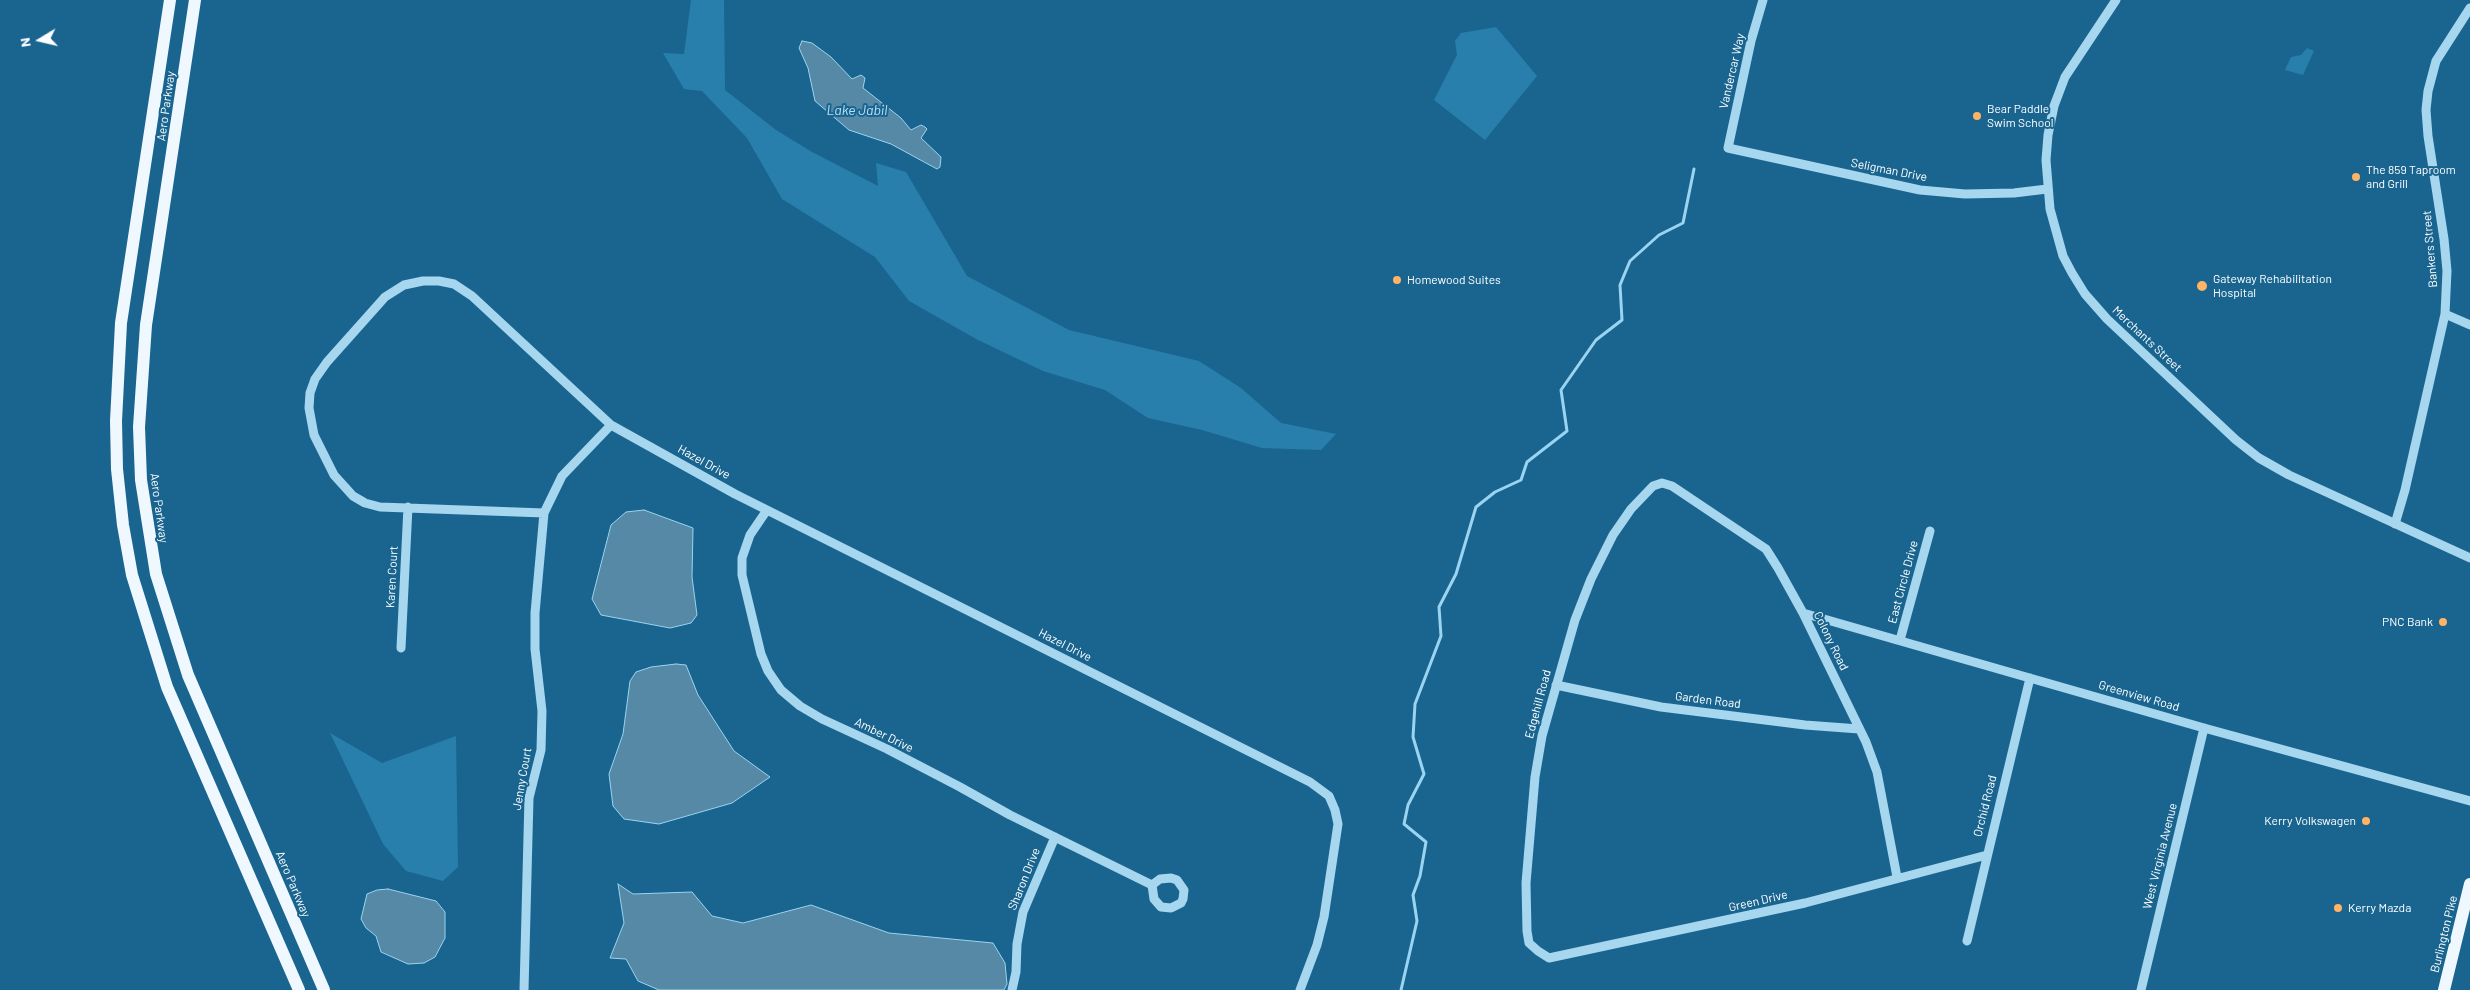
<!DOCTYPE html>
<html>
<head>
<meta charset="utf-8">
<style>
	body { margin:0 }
	#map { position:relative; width:2470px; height:990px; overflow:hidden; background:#196590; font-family:Barlow,sans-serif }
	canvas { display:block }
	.north { position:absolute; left:15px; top:15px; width:50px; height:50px; -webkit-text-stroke:4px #196590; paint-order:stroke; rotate:261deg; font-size:14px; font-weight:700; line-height:20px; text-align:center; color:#fff }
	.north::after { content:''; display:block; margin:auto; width:18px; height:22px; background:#fff; clip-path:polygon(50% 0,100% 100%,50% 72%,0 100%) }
</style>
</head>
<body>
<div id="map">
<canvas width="2470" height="990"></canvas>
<div class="north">N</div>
</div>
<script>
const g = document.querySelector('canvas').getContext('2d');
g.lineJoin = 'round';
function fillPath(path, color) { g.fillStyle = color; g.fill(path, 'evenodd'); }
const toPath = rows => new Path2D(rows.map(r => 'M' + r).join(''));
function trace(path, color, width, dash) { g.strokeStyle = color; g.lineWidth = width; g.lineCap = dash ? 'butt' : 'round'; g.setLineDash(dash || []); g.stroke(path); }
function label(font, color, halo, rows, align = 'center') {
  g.font = font + ' Barlow,sans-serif'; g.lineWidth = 4; g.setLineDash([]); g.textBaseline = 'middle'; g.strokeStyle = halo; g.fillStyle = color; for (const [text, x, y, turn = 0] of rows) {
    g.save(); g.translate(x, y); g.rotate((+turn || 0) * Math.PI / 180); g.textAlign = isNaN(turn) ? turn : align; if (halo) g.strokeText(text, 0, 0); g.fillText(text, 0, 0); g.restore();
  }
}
fillPath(toPath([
	[691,0,724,0,725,90,776,130,812,152,878,186,876,163,906,172,967,276,1069,330,1199,361,1241,388,1281,423,1336,434,1321,450,1262,448,1202,430,1148,418,1105,390,1043,371,978,340,909,301,875,257,782,199,747,138,702,91,684,89,663,53,684,54],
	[1496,27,1537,76,1485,140,1434,100,1457,55,1455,41,1461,33],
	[2307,48,2314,51,2303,75,2285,70,2291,57,2301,55],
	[330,733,382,763,456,736,458,867,443,881,406,871,383,844]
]), '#297fac');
const water = toPath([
	[802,41,812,43,831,57,852,79,861,75,865,78,863,88,901,118,911,130,921,125,925,127,927,129,921,138,941,157,940,167,937,169,891,144,849,130,815,101,808,68,799,48,802,41],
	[644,510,693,528,692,577,697,615,691,623,670,628,601,615,592,599,611,525,626,512,644,510],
	[676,664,686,665,698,695,734,751,770,777,732,803,659,824,624,819,613,806,609,774,623,734,630,681,636,672,651,667,676,664],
	[618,884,633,894,692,892,712,916,743,923,811,905,889,933,993,943,1005,963,1007,984,1004,990,659,990,638,981,626,959,610,958,624,923,618,884],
	[388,889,436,901,445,912,445,938,435,957,424,963,408,964,381,952,376,936,366,928,361,919,367,894,377,890,388,889]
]);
fillPath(water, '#5589a6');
trace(water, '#9ad4f1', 1);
trace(toPath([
	[1401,990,1417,921,1413,895,1420,876,1426,842,1404,824,1408,805,1424,774,1413,737,1415,704,1441,636,1439,607,1456,574,1476,507,1495,492,1521,480,1527,462,1567,431,1561,390,1596,340,1622,320,1620,285,1630,261,1659,235,1683,223,1694,169]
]), '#9ad4f1', 3);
trace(toPath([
	[1763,0,1751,41,1728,148,1920,190,1965,194,2014,193,2047,189],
	[2116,0,2065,77,2054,106,2048,135,2046,160,2050,209,2063,256,2072,273,2085,294,2107,319,2236,440,2259,458,2289,475,2470,558],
	[2445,314,2470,325],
	[767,510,750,535,742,558,742,575,761,654,768,671,781,690,800,706,822,719,887,749,960,787,1010,815,1152,885,1154,899,1161,907,1171,908,1181,903,1183,899,1184,890,1177,880,1171,878,1160,879,1152,885],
	[544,513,380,507,365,503,353,496,334,475,314,435,309,408,310,393,315,379,327,362,385,297,404,285,423,281,439,281,454,284,472,296,611,425,735,494,1310,782,1329,796,1335,810,1338,824,1324,917,1317,945,1300,990],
	[2395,524,2405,490,2445,314,2447,271,2444,239,2428,136,2426,110,2428,91,2436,61,2470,8],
	[1803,613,2204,728,2470,801],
	[1900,640,1930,531],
	[401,648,408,507],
	[1556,685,1661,707,1805,725,1859,729],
	[1897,877,1877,772,1866,742,1803,613,1778,568,1766,549,1672,486,1662,483,1653,486,1631,509,1613,535,1591,579,1575,620,1542,736,1535,777,1526,883,1527,931,1529,943,1538,951,1549,958,1805,903,1987,855],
	[1967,941,2030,678],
	[524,990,529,798,541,750,542,711,535,649,535,613,544,513,562,476,611,425],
	[1012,990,1016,972,1017,944,1023,912,1055,837],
	[2141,990,2204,728]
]), '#a7d6ef', 9);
trace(toPath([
	[170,0,121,323,116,421,117,469,123,525,132,575,167,687,299,990],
	[195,0,146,325,139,427,141,480,156,574,188,675,324,990],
	[2444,990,2470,884]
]), '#eff8ff', 12);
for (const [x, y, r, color] of [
	[1977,116,5,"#ffb365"],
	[2356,177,5,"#ffb365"],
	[1397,280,5,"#ffb365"],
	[2202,286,6,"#ffb365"],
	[2443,622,5,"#ffb365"],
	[2366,821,5,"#ffb365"],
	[2338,908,5,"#ffb365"]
]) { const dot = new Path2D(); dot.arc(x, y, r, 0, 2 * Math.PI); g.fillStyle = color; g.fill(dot); trace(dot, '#196590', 2); }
label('12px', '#fff', '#196590', [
	["Vandercar Way",1732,71,-77],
	["Aero Parkway",166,106,-82],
	["Seligman Drive",1889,170,11],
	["Bankers Street",2430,249,-95],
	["Merchants Street",2147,339,43],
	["Hazel Drive",704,462,29],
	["Aero Parkway",159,508,82],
	["Karen Court",392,577,-87],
	["East Circle Drive",1903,582,-75],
	["Colony Road",1831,641,64],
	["Hazel Drive",1065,645,27],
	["Greenview Road",2139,696,16],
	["Garden Road",1708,700,7],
	["Edgehill Road",1538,704,-75],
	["Amber Drive",884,735,26],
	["Jenny Court",522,779,-80],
	["Orchid Road",1985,806,-76],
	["West Virginia Avenue",2160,856,-76],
	["Sharon Drive",1024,879,-68],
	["Aero Parkway",293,884,67],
	["Green Drive",1758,901,-13],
	["Burlington Pike",2444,934,-76]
]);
label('12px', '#fff', '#196590', [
	["Bear Paddle",1987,109],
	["Swim School",1987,123],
	["The 859 Taproom",2366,170],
	["and Grill",2366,184],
	["Gateway Rehabilitation",2213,279],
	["Hospital",2213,293],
	["Homewood Suites",1407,280],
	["PNC Bank",2433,622,"right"],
	["Kerry Volkswagen",2356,821,"right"],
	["Kerry Mazda",2348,908]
], 'left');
label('italic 14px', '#b7e1f6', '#196590', [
	["Lake Jabil",857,110]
]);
</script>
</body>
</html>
